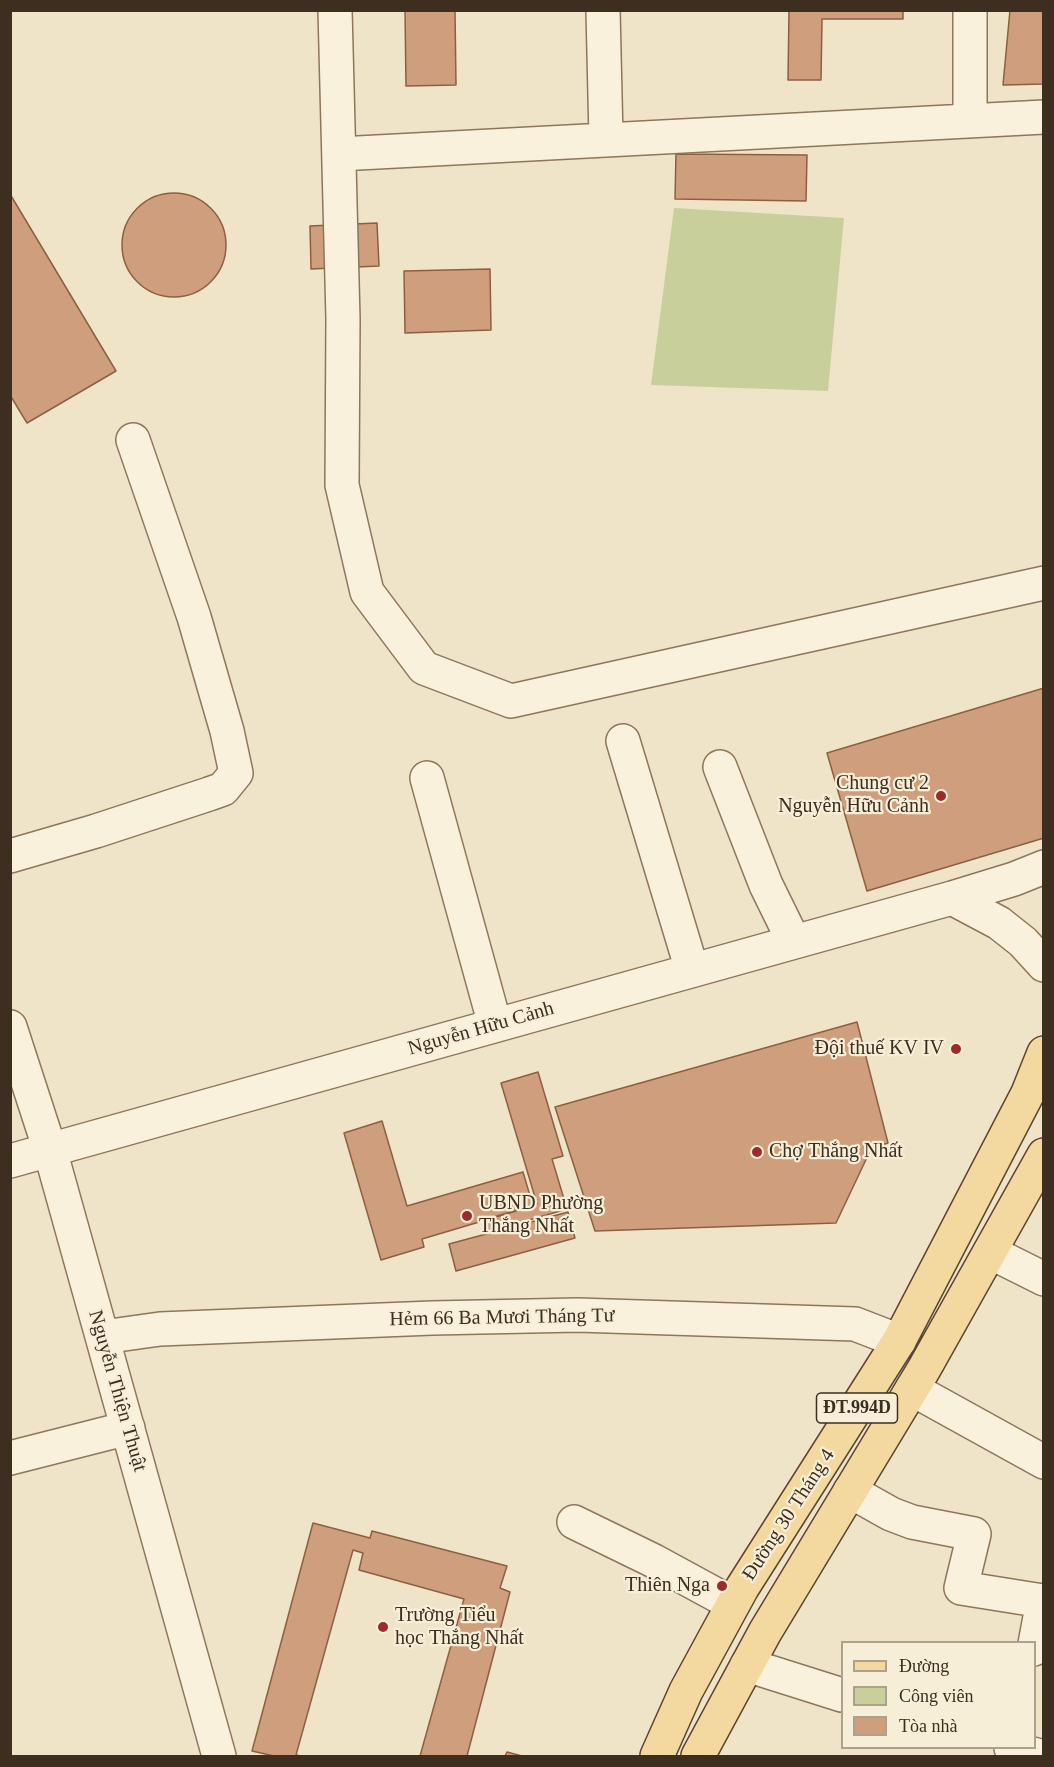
<!DOCTYPE html>
<html>
<head>
<meta charset="utf-8">
<style>
	body { margin:0 }
	#map { position:relative; width:1054px; height:1767px; overflow:hidden; background:#f0e4c8; font-family:Georgia,serif }
	canvas { display:block }
	.frame { position:absolute; inset:0; border:12px solid #3d2e20; pointer-events:none }
	.legend { position:absolute; left:841px; top:1641px; width:195px; height:108px; box-sizing:border-box; background:#f7eed8; border:2px solid #ada18e; margin:0; padding:8px 10px; list-style:none; font-size:18px; color:#3d2e20 }
	.legend li { display:flex; align-items:center; gap:12px; height:30px }
	.legend b { width:30px; border:2px solid #ada18e }
</style>
</head>
<body>
<div id="map">
<canvas width="1054" height="1767"></canvas>
<div class="frame"></div>
<ul class="legend">
<li><b style="height:8px;background:#f3d9a0"></b>Đường</li>
<li><b style="height:16px;background:#c9cf9b"></b>Công viên</li>
<li><b style="height:16px;background:#cf9f7d"></b>Tòa nhà</li>
</ul>
</div>
<script>
const g = document.querySelector('canvas').getContext('2d');
g.lineJoin = 'round';
function fillPath(path, color) { g.fillStyle = color; g.fill(path, 'evenodd'); }
const toPath = rows => new Path2D(rows.map(r => 'M' + r).join(''));
function trace(path, color, width, dash) { g.strokeStyle = color; g.lineWidth = width; g.lineCap = dash ? 'butt' : 'round'; g.setLineDash(dash || []); g.stroke(path); }
function label(font, color, halo, rows, align = 'center') {
  g.font = font + ' Georgia,serif'; g.lineWidth = 4.5; g.setLineDash([]); g.textBaseline = 'middle'; g.strokeStyle = halo; g.fillStyle = color; for (const [text, x, y, turn = 0] of rows) {
    g.save(); g.translate(x, y); g.rotate((+turn || 0) * Math.PI / 180); g.textAlign = isNaN(turn) ? turn : align; if (halo) g.strokeText(text, 0, 0); g.fillText(text, 0, 0); g.restore();
  }
}
fillPath(toPath([
	[674,208,844,218,828,391,651,385]
]), '#c9cf9b');
const building = toPath([
	[405,10,455,10,456,85,406,86,405,10],
	[789,10,903,10,903,19,822,19,821,80,788,80,789,10],
	[1010,10,1044,10,1044,84,1003,85,1010,10],
	[676,154,807,155,806,201,675,199,676,154],
	'122 245a52 52 0 1 1 104 0a52 52 0 1 1-104 0Z',
	[10,194,116,371,27,423,10,395,10,194],
	[377,223,379,266,311,269,310,226,377,223],
	[490,269,491,330,405,333,404,271,490,269],
	[1044,688,1044,838,867,891,827,753,1044,688],
	[857,1022,888,1143,871,1149,836,1223,595,1231,555,1107,857,1022],
	[538,1072,563,1156,552,1159,567,1209,488,1232,484,1220,537,1204,501,1083,538,1072],
	[382,1121,407,1206,523,1172,533,1206,422,1239,424,1247,381,1260,344,1133,382,1121],
	[568,1212,575,1238,456,1271,449,1244,568,1212],
	[313,1523,370,1538,372,1531,507,1566,500,1588,510,1592,467,1756,420,1756,464,1599,359,1570,363,1553,353,1550,296,1755,301,1756,274,1756,252,1751,313,1523],
	[507,1752,522,1756,505,1756,507,1752]
]);
fillPath(building, '#cf9f7d');
trace(building, '#8d5f41', 1.5);
const minor = toPath([
	[335,10,343,319,342,485,367,592,424,668,511,701,1044,583],
	[603,10,606,139],
	[970,10,970,121],
	[339,154,1044,117],
	[623,741,692,970],
	[720,767,766,885,794,942],
	[427,778,495,1025],
	[10,856,96,831,209,794,223,789,236,773,227,731,194,617,133,440],
	[952,898,999,923,1023,942,1044,965],
	[10,1027,50,1150,219,1756],
	[10,1161,952,898,1014,879,1044,867],
	[990,1252,1044,1279],
	[103,1337,160,1329,432,1318,578,1315,855,1324,899,1341],
	[912,1389,1044,1462],
	[10,1458,128,1428],
	[850,1491,891,1514,912,1522,974,1534,961,1588,1043,1601,1034,1649],
	[574,1522,654,1561,733,1604],
	[747,1665,842,1695],
	[1011,1748,1040,1756]
]);
const major = toPath([
	[657,1756,686,1691,742,1588,899,1341,1028,1093,1044,1053],
	[698,1756,765,1632,924,1369,1044,1155]
]);
trace(minor, '#8d765c', 36);
trace(major, '#5b4430', 36);
trace(minor, '#faf1dc', 33);
trace(major, '#f3d9a0', 33);
for (const [x, y, r, color] of [
	[941,796,6,"#9e2a2b"],
	[956,1049,6,"#9e2a2b"],
	[757,1152,6,"#9e2a2b"],
	[467,1216,6,"#9e2a2b"],
	[722,1586,6,"#9e2a2b"],
	[383,1627,6,"#9e2a2b"]
]) { const dot = new Path2D(); dot.arc(x, y, r, 0, 2 * Math.PI); g.fillStyle = color; g.fill(dot); trace(dot, '#f7eed8', 2); }
for (const [x, y, w] of [
	[857,1408,81]
]) { const box = new Path2D(); box.roundRect(x - w / 2, y - 15, w, 30, 4.5); g.fillStyle = '#f7eed8'; g.fill(box); trace(box, '#3d2e20', 1.5); }
label('bold 18px', '#3d2e20', null, [
	["ĐT.994D",857,1408]
]);
label('20px', '#3d2e20', '#f7eed8', [
	["Chung cư 2",929,784],
	["Nguyễn Hữu Cảnh",929,807],
	["Đội thuế KV IV",944,1049],
	["Chợ Thắng Nhất",769,1152,"left"],
	["UBND Phường",479,1204,"left"],
	["Thắng Nhất",479,1227,"left"],
	["Thiên Nga",710,1586],
	["Trường Tiểu",395,1616,"left"],
	["học Thắng Nhất",395,1639,"left"]
], 'right');
label('20px', '#3d2e20', '#f7eed8', [
	["Nguyễn Hữu Cảnh",481,1029,-16],
	["Hẻm 66 Ba Mươi Tháng Tư",502,1318,-1],
	["Nguyễn Thiện Thuật",117,1391,74],
	["Đường 30 Tháng 4",789,1515,-57]
]);
</script>
</body>
</html>
